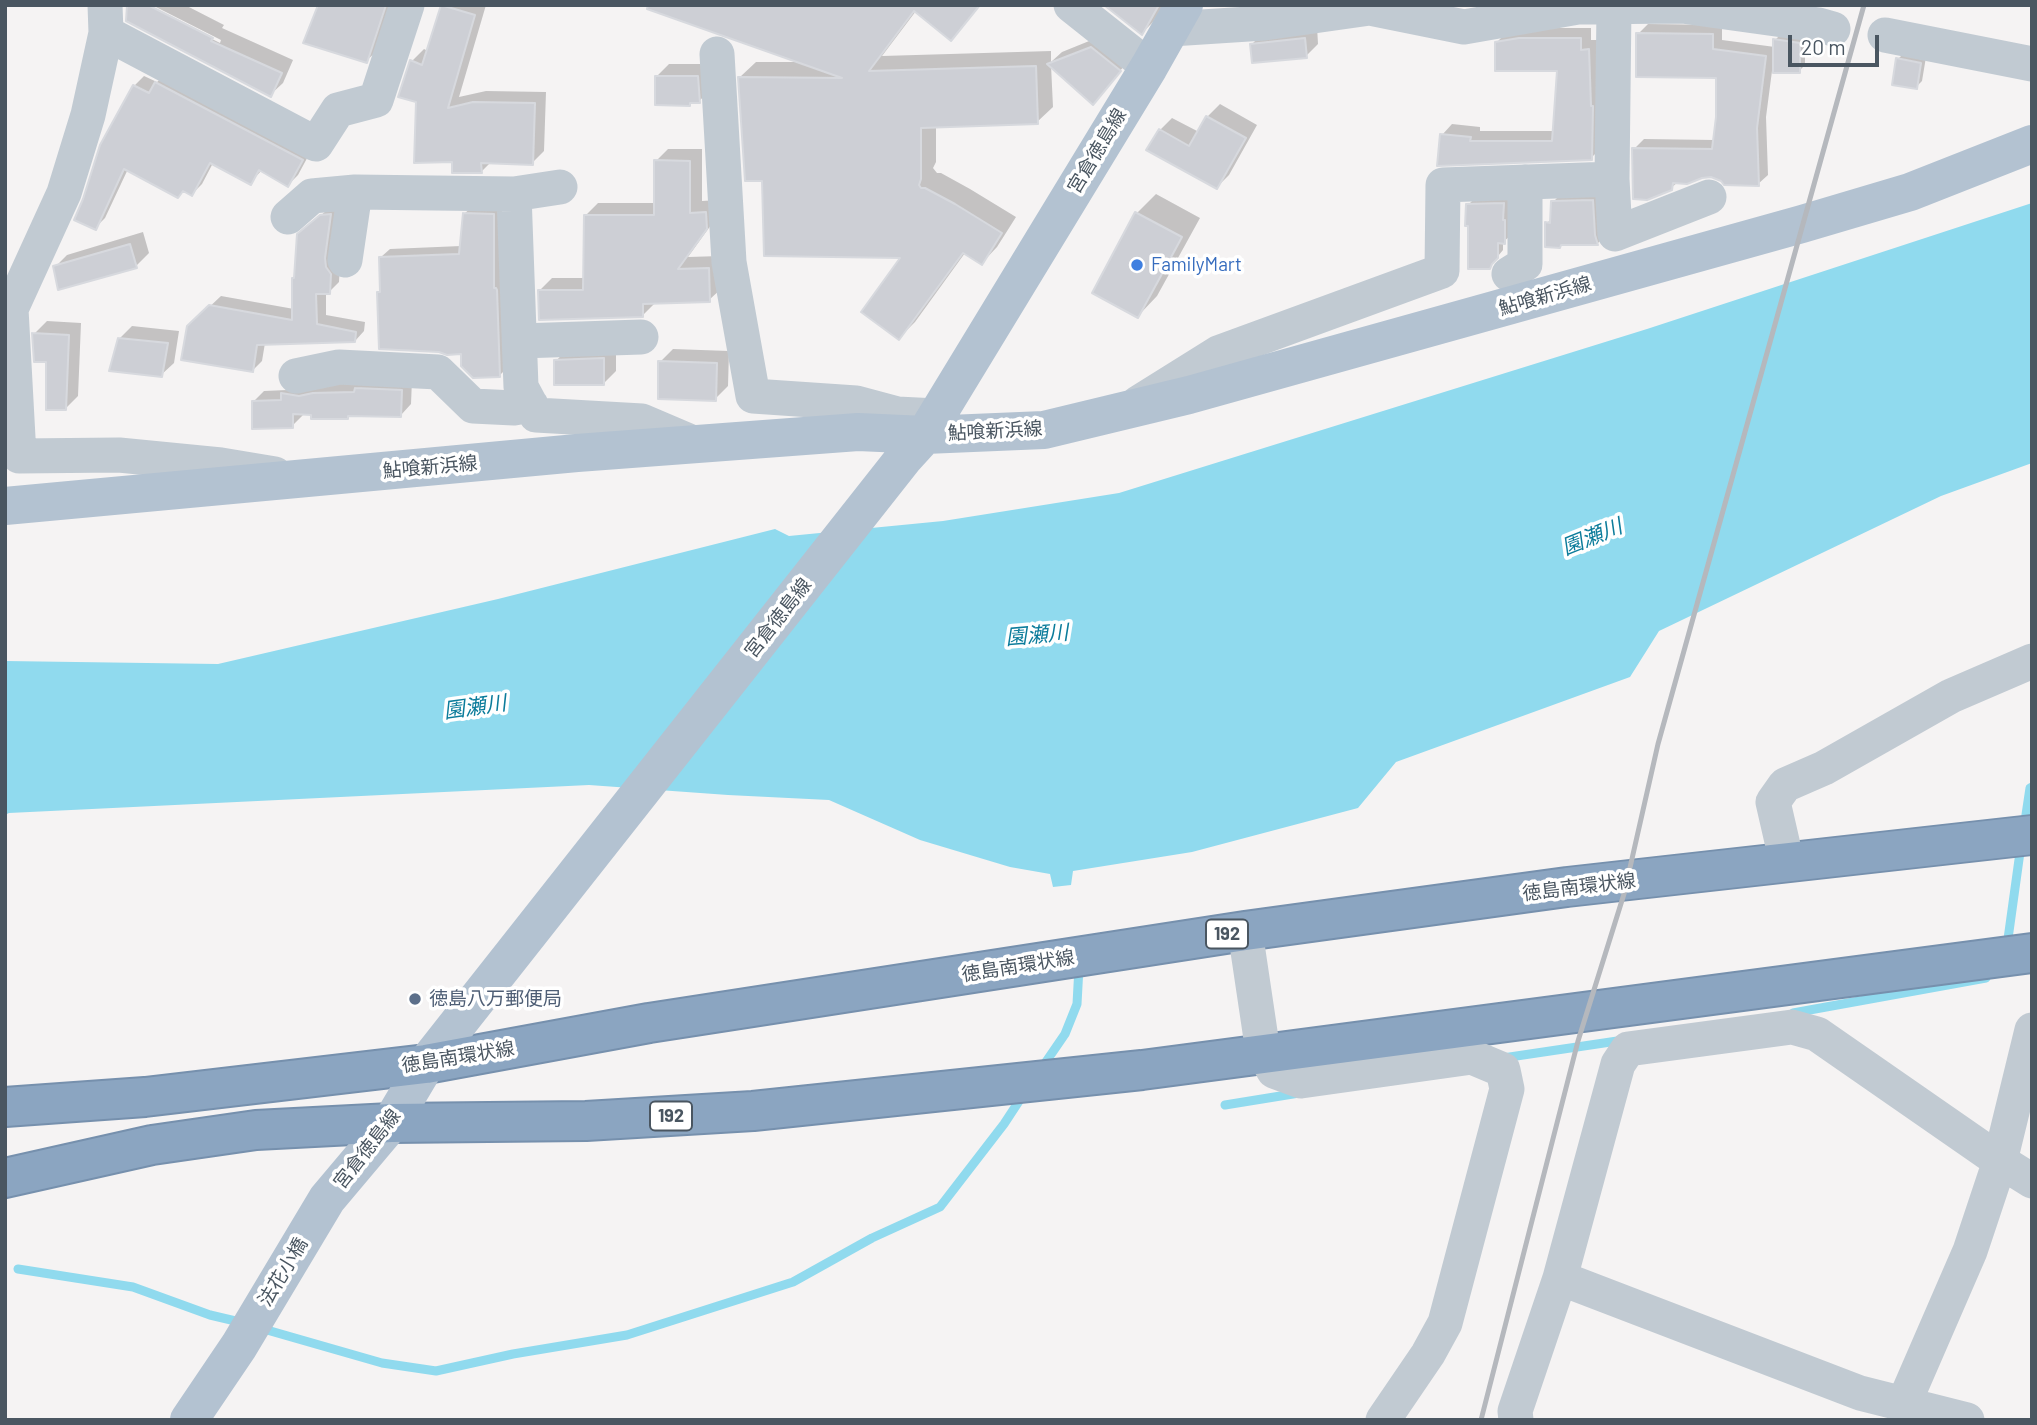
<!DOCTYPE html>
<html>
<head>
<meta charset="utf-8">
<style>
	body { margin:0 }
	#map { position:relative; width:2037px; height:1425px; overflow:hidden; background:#f5f3f3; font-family:Barlow,sans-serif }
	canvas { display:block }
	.frame { position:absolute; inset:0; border:7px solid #4a5661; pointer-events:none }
	.scale { position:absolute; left:1788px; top:35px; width:91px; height:32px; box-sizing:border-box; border:4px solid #4a5661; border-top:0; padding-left:9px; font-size:21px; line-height:24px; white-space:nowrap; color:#4a5661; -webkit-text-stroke:5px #fff; paint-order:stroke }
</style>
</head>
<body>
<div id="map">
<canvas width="2037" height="1425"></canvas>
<div class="frame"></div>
<div class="scale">20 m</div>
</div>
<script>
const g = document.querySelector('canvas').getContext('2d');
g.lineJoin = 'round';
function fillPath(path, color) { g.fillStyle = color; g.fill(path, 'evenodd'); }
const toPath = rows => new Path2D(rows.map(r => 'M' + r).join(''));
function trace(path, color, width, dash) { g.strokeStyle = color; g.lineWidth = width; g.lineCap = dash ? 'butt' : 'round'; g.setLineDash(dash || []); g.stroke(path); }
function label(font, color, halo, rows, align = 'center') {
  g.font = font + ' Barlow,"Noto Sans JP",sans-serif'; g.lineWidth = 7; g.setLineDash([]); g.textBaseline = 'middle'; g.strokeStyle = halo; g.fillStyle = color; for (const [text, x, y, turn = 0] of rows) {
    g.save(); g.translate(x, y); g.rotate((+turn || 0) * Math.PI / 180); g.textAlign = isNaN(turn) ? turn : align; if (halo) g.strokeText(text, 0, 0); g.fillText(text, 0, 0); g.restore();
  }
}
fillPath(toPath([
	[2032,203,2032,463,1941,496,1659,631,1630,677,1396,762,1358,808,1192,852,1073,871,1071,885,1053,887,1050,874,1010,867,920,840,829,800,728,795,589,785,9,813,5,815,5,661,218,664,498,599,775,529,789,536,943,521,1119,493,1647,329]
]), '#90daee');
fillPath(toPath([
	[144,5,220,43,221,40,152,5,185,5,224,25,222,28,293,60,283,83,270,95],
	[319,5,392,5,377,51,366,61],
	[443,5,486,5,459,97,486,91,546,92,544,151,532,163,491,162,481,172,453,161,417,101,412,61,424,49,428,51],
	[693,5,981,5,951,38,916,11,882,56,1051,51,1051,62,1062,52,1104,35,1132,57,1093,102,1051,65,1053,107,1037,122,936,126,936,162,933,168,937,173,941,173,970,189,1016,217,997,247,982,263,965,253,915,322,899,338,904,256,764,179,740,77,756,62,801,62],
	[1118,5,1163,5,1154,21,1142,33],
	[1648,24,1722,25,1722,40,1775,47,1775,40,1781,34,1805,37,1805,65,1799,71,1772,71,1766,117,1768,175,1758,184,1713,176,1678,182,1671,188,1634,149,1644,139,1715,140,1718,117,1718,76,1638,34],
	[1317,26,1318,44,1306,56,1251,45,1264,32],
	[1531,28,1591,28,1591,40,1599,40,1602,147,1591,158,1439,164,1442,135,1452,124,1480,127,1480,131,1555,131,1559,69,1496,43,1507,32],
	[1904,53,1926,57,1922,81,1916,87,1898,59],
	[669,64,710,64,712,89,699,101,693,101,690,104,657,76],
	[167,73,312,149,298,175,288,185,262,170,250,183,213,163,202,184,192,194,184,190,178,196,128,169,105,218,95,228,134,86,144,76,157,82],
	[1220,104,1257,125,1229,175,1217,187,1160,130,1172,118,1199,132,1207,117],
	[668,149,702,149,702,201,718,200,719,214,688,257,721,256,722,288,709,300,655,303,642,316,539,291,552,278,585,278,586,215,598,203,656,203,656,161],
	[1602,191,1607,234,1598,243,1563,243,1547,223,1552,218,1553,202,1563,192],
	[1156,194,1200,218,1157,296,1138,316,1137,213],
	[1509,198,1510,236,1503,242,1503,250,1489,267,1468,205,1474,199],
	[332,206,340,206,340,263,339,282,329,292,326,292,326,315,365,322,364,331,355,341,265,343,262,361,253,370,188,327,221,296,294,309,295,277,309,225],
	[473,206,502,206,508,367,500,375,462,352,379,293,382,290,381,257,390,249,461,246,464,214],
	[143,232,149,253,136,266,54,268,67,255],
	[47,321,81,323,78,396,65,409,47,361,34,334],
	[132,326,179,331,174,363,161,375,119,339],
	[616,347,616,371,603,384,556,361,568,348],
	[673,349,729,351,728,386,715,399,660,362],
	[412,380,411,404,401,415,351,414,348,417,303,413,303,415,292,426,253,402,264,391,287,390,294,383]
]), '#0003');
trace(toPath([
	[2024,828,2030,788,2032,787],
	[2007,946,2021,845],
	[1793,1013,1986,978],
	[1503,1058,1624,1040],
	[1041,1069,1065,1034,1077,1004,1079,967],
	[1225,1105,1299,1093],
	[18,1269,133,1287,210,1315,244,1323],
	[260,1328,382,1363,436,1371,513,1354,627,1335,793,1282,872,1238,940,1207,1004,1124,1025,1092]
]), '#90daee', 9);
const building = toPath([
	[127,5,148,5,213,38,211,41,282,73,271,97,126,21,127,5],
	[318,5,386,5,367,63,303,43,318,5],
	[441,5,475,15,448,108,473,102,535,103,533,165,481,163,482,173,452,173,452,162,414,163,416,102,398,97,410,60,422,65,441,5],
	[648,5,980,5,951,41,914,11,869,71,1036,66,1038,124,921,128,921,179,919,185,921,188,925,188,955,204,1002,233,982,265,963,253,899,340,861,312,900,258,764,256,762,181,745,181,738,77,842,78,647,9,648,5],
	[1104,5,1159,5,1142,35,1104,5],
	[1636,33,1713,34,1713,49,1766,56,1757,128,1759,186,1724,185,1721,181,1711,177,1702,178,1687,184,1673,183,1672,190,1647,200,1633,199,1632,148,1712,149,1716,117,1716,78,1636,77,1636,33],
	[1305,38,1307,58,1252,63,1250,44,1305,38],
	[1519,38,1581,38,1581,50,1589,49,1591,106,1593,106,1592,160,1437,166,1440,134,1471,137,1470,141,1552,141,1557,71,1495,71,1495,42,1519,38],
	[1773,39,1800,43,1800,73,1773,73,1773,39],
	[1091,47,1121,71,1093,105,1047,64,1091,47],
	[1896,58,1921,63,1917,89,1892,85,1896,58],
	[655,76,698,76,700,103,690,103,690,106,655,105,655,76],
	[155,82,303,160,288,187,259,170,251,185,210,163,192,196,183,191,178,198,124,169,96,230,74,220,83,199,100,145,133,85,149,93,155,82],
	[1206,116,1246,138,1217,189,1146,150,1159,129,1189,146,1206,116],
	[654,160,690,161,690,213,706,212,707,229,678,269,709,268,710,302,643,304,643,317,539,320,538,290,583,290,584,215,654,215,654,160],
	[1593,200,1595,235,1598,245,1561,245,1560,248,1545,247,1545,222,1550,223,1551,201,1593,200],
	[1504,203,1503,220,1505,220,1505,244,1498,243,1498,258,1492,264,1490,269,1468,269,1468,226,1465,226,1466,204,1504,203],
	[1135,212,1182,237,1138,318,1092,293,1135,212],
	[463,213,494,214,494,288,496,288,497,290,500,377,473,378,461,366,461,354,447,355,439,352,379,349,377,292,380,292,379,257,459,254,463,213],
	[331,214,325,258,326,267,331,274,330,294,316,294,317,324,356,332,355,342,257,345,253,372,181,360,187,326,209,305,292,320,292,278,294,278,297,234,320,215,331,214],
	[130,244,137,268,58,290,53,266,130,244],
	[32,333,69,335,66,410,46,410,46,362,34,362,32,333],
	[118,338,168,343,162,377,109,371,118,338],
	[604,358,604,385,554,385,554,360,604,358],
	[658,361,717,363,716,401,658,399,658,361],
	[355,388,402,390,401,417,348,416,348,419,311,419,311,415,293,414,293,428,252,429,252,401,281,400,281,393,299,396,313,393,354,392,355,388]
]);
fillPath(building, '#cdcfd5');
trace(building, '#d7d9de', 2);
const highway = toPath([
	[5,1107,145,1097,426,1064,649,1023,1245,931,1567,887,2032,835],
	[5,1178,152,1145,256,1130,391,1123,586,1121,753,1111,1142,1070,2032,953]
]);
trace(highway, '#7690ad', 42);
trace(toPath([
	[105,5,106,33,88,115,64,193,11,309,19,456,119,455,221,465,275,474],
	[1071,5,1149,67],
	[1171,29,1264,23,1370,8,1464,27,1578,7,1682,6,1819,25,1833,29],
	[106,33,316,144,338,110,376,100,407,5],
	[1885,35,2032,64],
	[717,54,729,262,753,396,856,403,897,414,937,416],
	[1612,179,1615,234,1709,197],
	[514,194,560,187],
	[288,217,312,196,355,192],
	[345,260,355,192,514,194,521,387,536,415,642,421,696,444],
	[1509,274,1525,264,1525,182],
	[520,341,641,337],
	[296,376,339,367,438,372,473,406,514,408,531,405],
	[1138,403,1218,353,1442,271,1443,185,1612,179,1614,7],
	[1787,863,1773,802,1785,785,1824,768,1951,696,2032,661],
	[1245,931,1263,1052,1274,1071,1301,1081,1472,1057,1503,1070,1507,1089,1445,1323,1428,1354,1383,1420],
	[1560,1278,1860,1393,1967,1420],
	[1904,1403,1970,1251,2000,1161,2032,1030],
	[1516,1420,1515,1411,1560,1278,1618,1064,1628,1049,1792,1027,1817,1034,2000,1161,2032,1181]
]), '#c1cad2', 35);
trace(toPath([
	[5,506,577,453,858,432,925,435,1044,430,1189,395,1802,224,1910,192,2032,144],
	[189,1420,239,1346,327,1199,391,1123,426,1064,904,458,925,435,1149,67,1184,5]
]), '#b3c2d1', 38);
trace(highway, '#8ba5c1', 38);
trace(toPath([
	[1481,1420,1578,1041,1624,894,1658,744,1864,5]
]), '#b5b8bd', 5);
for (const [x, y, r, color] of [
	[1137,265,7,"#3f7fe0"],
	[415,999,7,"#5c6f8a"]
]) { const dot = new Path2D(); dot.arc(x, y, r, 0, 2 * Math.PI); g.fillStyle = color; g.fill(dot); trace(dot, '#fff', 2.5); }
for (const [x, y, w] of [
	[1227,934,42],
	[671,1116,42]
]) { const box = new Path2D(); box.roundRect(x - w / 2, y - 14.5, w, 29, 5); g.fillStyle = '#fff'; g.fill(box); trace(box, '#4a5661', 2); }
label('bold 18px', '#4a5661', null, [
	["192",1227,934],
	["192",671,1116]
]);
label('19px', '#4a5661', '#fff', [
	["宮倉徳島線",1097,151,-59],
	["鮎喰新浜線",1545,296,-16],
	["鮎喰新浜線",995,431,-3],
	["鮎喰新浜線",430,467,-5],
	["宮倉徳島線",778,618,-52],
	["徳島南環状線",1579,887,-7],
	["徳島南環状線",1018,966,-9],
	["徳島南環状線",458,1057,-9],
	["宮倉徳島線",367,1149,-52],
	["法花小橋",283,1272,-59]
]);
label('19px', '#366cbe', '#fff', [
	["FamilyMart",1151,265]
], 'left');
label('19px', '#4e5e75', '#fff', [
	["徳島八万郵便局",429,999]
], 'left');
label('italic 21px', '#0c7c9b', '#fff', [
	["園瀬川",1592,537,-22],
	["園瀬川",1037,635,-5],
	["園瀬川",475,707,-8]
]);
</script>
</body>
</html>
